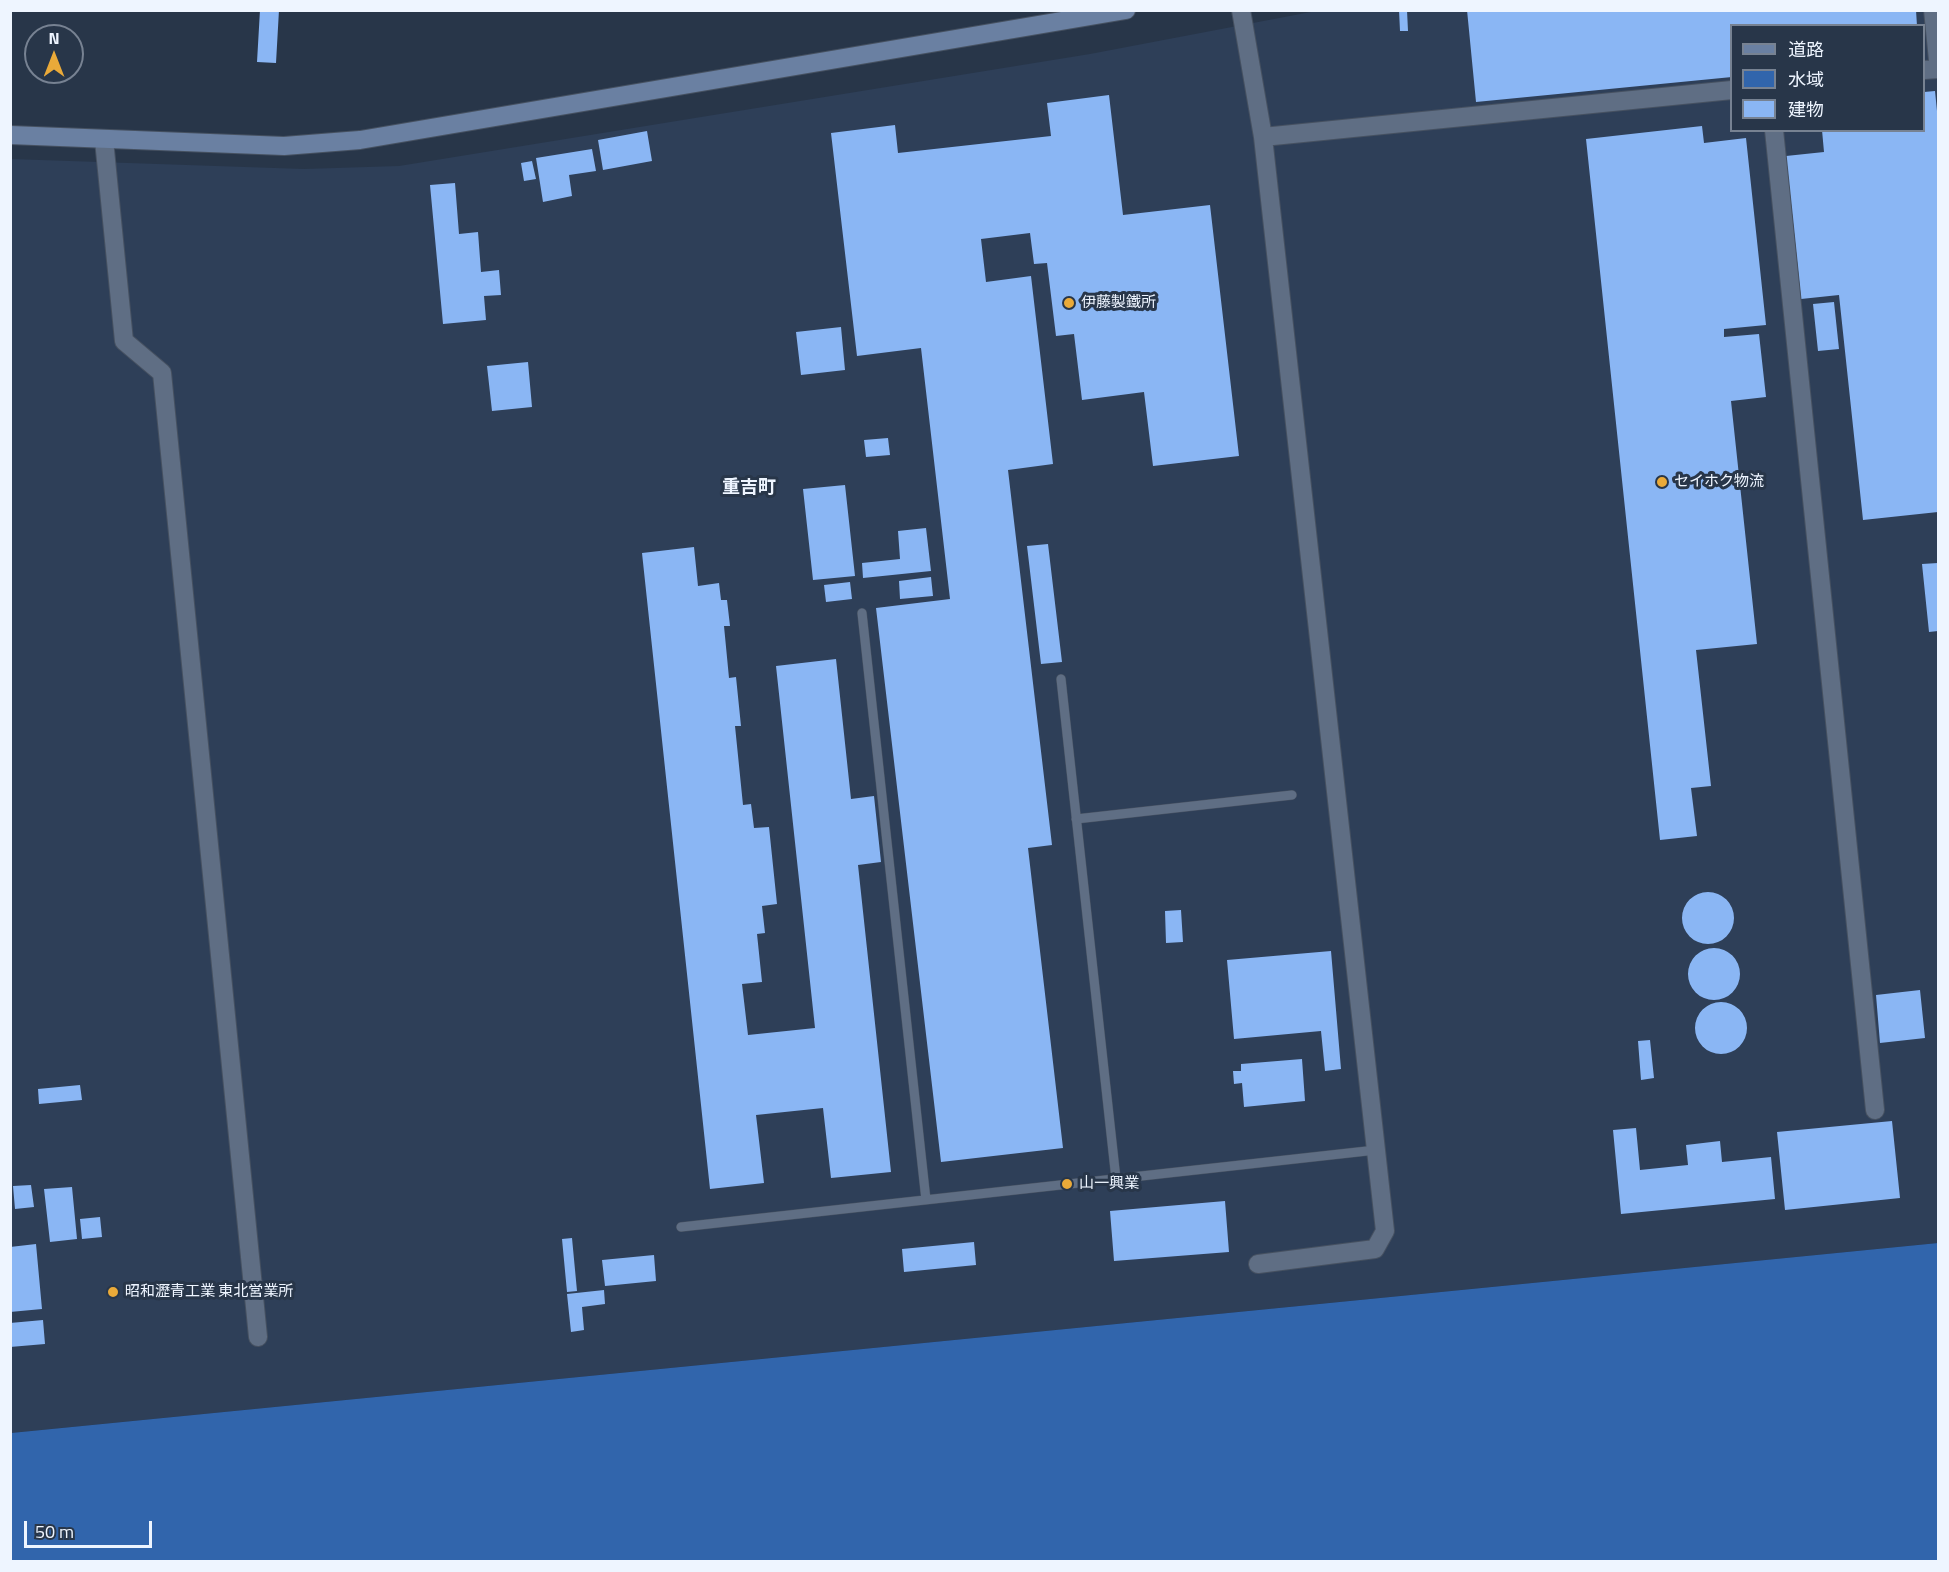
<!DOCTYPE html>
<html>
<head>
<meta charset="utf-8">
<style>
	body { margin:0 }
	#map { position:relative; width:1949px; height:1572px; overflow:hidden; background:#283649; font-family:"Titillium Web","Noto Sans JP",sans-serif }
	canvas { display:block }
	.frame { position:absolute; inset:0; border:12px solid #eef5ff; pointer-events:none }
	.legend { position:absolute; left:1730px; top:24px; width:195px; height:108px; box-sizing:border-box; background:#283649; border:2px solid #778292; margin:0; padding:8px 10px; list-style:none; font-size:18px; color:#eef5ff }
	.legend li { display:flex; align-items:center; gap:12px; height:30px }
	.legend b { width:30px; border:2px solid #778292 }
	.north { position:absolute; left:24px; top:24px; width:60px; height:60px; box-sizing:border-box; background:#283649; border:2px solid #778292; border-radius:50%; rotate:0deg; font-size:16px; font-weight:700; line-height:24px; text-align:center; color:#eef5ff }
	.north::after { content:''; display:block; margin:auto; width:21px; height:27px; background:#eaaa39; clip-path:polygon(50% 0,100% 100%,50% 72%,0 100%) }
	.scale { position:absolute; left:24px; top:1521px; width:128px; height:27px; box-sizing:border-box; border:3px solid #eef5ff; border-top:0; padding-left:8px; font-size:18px; line-height:21px; white-space:nowrap; color:#eef5ff; -webkit-text-stroke:4px #283649; paint-order:stroke }
</style>
</head>
<body>
<div id="map">
<canvas width="1949" height="1572"></canvas>
<div class="frame"></div>
<ul class="legend">
<li><b style="height:8px;background:#6a80a2"></b>道路</li>
<li><b style="height:16px;background:#3165ac"></b>水域</li>
<li><b style="height:16px;background:#8ab6f4"></b>建物</li>
</ul>
<div class="north">N</div>
<div class="scale">50 m</div>
</div>
<script>
const g = document.querySelector('canvas').getContext('2d');
g.lineJoin = 'round';
function fillPath(path, color) { g.fillStyle = color; g.fill(path, 'evenodd'); }
const toPath = rows => new Path2D(rows.map(r => 'M' + r).join(''));
function trace(path, color, width, dash) { g.strokeStyle = color; g.lineWidth = width; g.lineCap = dash ? 'butt' : 'round'; g.setLineDash(dash || []); g.stroke(path); }
function label(font, color, halo, rows, align = 'center') {
  g.font = font + ' "Titillium Web","Noto Sans JP",sans-serif'; g.lineWidth = 6; g.setLineDash([]); g.textBaseline = 'middle'; g.strokeStyle = halo; g.fillStyle = color; for (const [text, x, y, turn = 0] of rows) {
    g.save(); g.translate(x, y); g.rotate((+turn || 0) * Math.PI / 180); g.textAlign = isNaN(turn) ? turn : align; if (halo) g.strokeText(text, 0, 0); g.fillText(text, 0, 0); g.restore();
  }
}
fillPath(toPath([
	[1316,11,1938,11,1938,1243,11,1433,11,159,304,169,399,166,1090,54],
	[1732,26,1924,26,1924,130,1732,130]
]), '#2e3f58');
fillPath(toPath([
	[1938,1243,1938,1561,11,1561,11,1433]
]), '#3165ac');
fillPath(toPath([
	[260,10,279,10,276,63,257,62],
	[1399,10,1407,10,1408,31,1400,31],
	[1467,10,1916,10,1917,26,1732,26,1732,77,1476,102],
	[1935,91,1938,121,1938,512,1863,520,1839,295,1801,299,1786,156,1824,152,1822,130,1924,130,1924,92],
	[1109,95,1123,215,1210,205,1239,456,1153,466,1144,392,1082,400,1074,334,1056,336,1047,263,1034,264,1030,233,981,239,986,282,1031,276,1053,464,1008,470,1052,845,1028,848,1063,1148,941,1162,876,608,950,599,921,348,857,356,831,133,895,125,898,153,1051,136,1047,103],
	[1702,126,1704,143,1746,138,1766,325,1724,329,1724,337,1759,334,1766,397,1731,401,1757,644,1696,650,1711,786,1691,788,1697,836,1660,840,1586,139],
	[647,131,652,161,603,170,598,140],
	[592,149,596,171,569,175,572,196,543,202,536,158],
	[532,161,536,179,524,181,521,163],
	[455,183,459,234,478,232,481,272,499,270,501,295,484,296,486,320,443,324,430,185],
	[1834,302,1839,349,1818,351,1813,304],
	[841,327,845,370,801,375,796,332],
	[528,362,532,407,492,411,487,366],
	[888,438,890,455,866,457,864,440],
	[845,485,855,576,813,580,803,489],
	[926,528,931,571,863,578,862,563,900,559,898,531],
	[1048,544,1062,662,1041,664,1027,546],
	[694,547,698,586,719,583,721,600,727,600,730,626,724,626,729,678,736,677,741,726,735,726,743,805,751,804,754,828,769,827,777,904,762,906,765,933,757,934,762,982,742,984,748,1035,815,1028,776,666,836,659,851,799,874,796,881,862,858,865,891,1172,831,1178,823,1108,756,1115,764,1183,710,1189,642,553],
	[1938,563,1938,631,1929,632,1922,564],
	[931,577,933,596,900,599,899,581],
	[850,582,852,599,826,602,824,585],
	'1682 918a26 26 0 1 1 52 0a26 26 0 1 1-52 0Z',
	[1181,910,1183,942,1166,943,1165,911],
	'1688 974a26 26 0 1 1 52 0a26 26 0 1 1-52 0Z',
	[1331,951,1341,1069,1325,1071,1321,1031,1234,1039,1227,960],
	[1920,990,1925,1038,1880,1043,1876,995],
	'1695 1028a26 26 0 1 1 52 0a26 26 0 1 1-52 0Z',
	[1650,1040,1654,1078,1641,1080,1638,1041],
	[1302,1059,1305,1101,1244,1107,1242,1083,1234,1084,1233,1071,1241,1071,1241,1064],
	[80,1085,82,1100,39,1104,38,1089],
	[1892,1121,1900,1198,1785,1210,1777,1132],
	[1636,1128,1640,1170,1688,1165,1686,1145,1720,1141,1722,1162,1771,1157,1775,1199,1621,1214,1613,1130],
	[31,1185,34,1207,15,1209,13,1186],
	[72,1187,77,1239,50,1242,44,1189],
	[1225,1201,1229,1252,1114,1261,1110,1211],
	[100,1217,102,1237,82,1239,80,1219],
	[572,1238,577,1291,567,1292,562,1239],
	[974,1242,976,1265,904,1272,902,1249],
	[36,1244,42,1309,10,1312,10,1247],
	[654,1255,656,1281,605,1286,602,1260],
	[604,1290,605,1304,582,1307,584,1330,571,1332,567,1294],
	[43,1320,45,1344,10,1347,10,1323]
]), '#8ab6f4');
const lane = toPath([
	[862,613,926,1200],
	[1061,679,1116,1179],
	[1076,819,1292,795],
	[681,1227,1376,1150]
]);
const street = toPath([
	[1241,10,1263,137,1385,1231,1375,1249,1258,1264],
	[1933,10,1938,60],
	[1924,70,1938,69],
	[1774,130,1875,1110],
	[1263,137,1732,90],
	[104,140,124,341,162,373,258,1337]
]);
const secondary = toPath([
	[10,135,284,146,360,140,1126,10]
]);
trace(lane, '#465161', 10);
trace(street, '#465161', 20);
trace(secondary, '#465161', 20);
trace(lane, '#5f6e84', 9);
trace(street, '#5f6e84', 18);
trace(secondary, '#6a80a2', 18);
for (const [x, y, r, color] of [
	[1069,303,6,"#eaaa39"],
	[1662,482,6,"#eaaa39"],
	[1067,1184,6,"#eaaa39"],
	[113,1292,6,"#eaaa39"]
]) { const dot = new Path2D(); dot.arc(x, y, r, 0, 2 * Math.PI); g.fillStyle = color; g.fill(dot); trace(dot, '#283649', 2); }
label('15px', '#eef5ff', '#283649', [
	["伊藤製鐵所",1081,303],
	["セイホク物流",1674,482],
	["山一興業",1079,1184],
	["昭和瀝青工業 東北営業所",125,1292]
], 'left');
label('bold 18px', '#eef5ff', '#283649', [
	["重吉町",749,489]
]);
</script>
</body>
</html>
